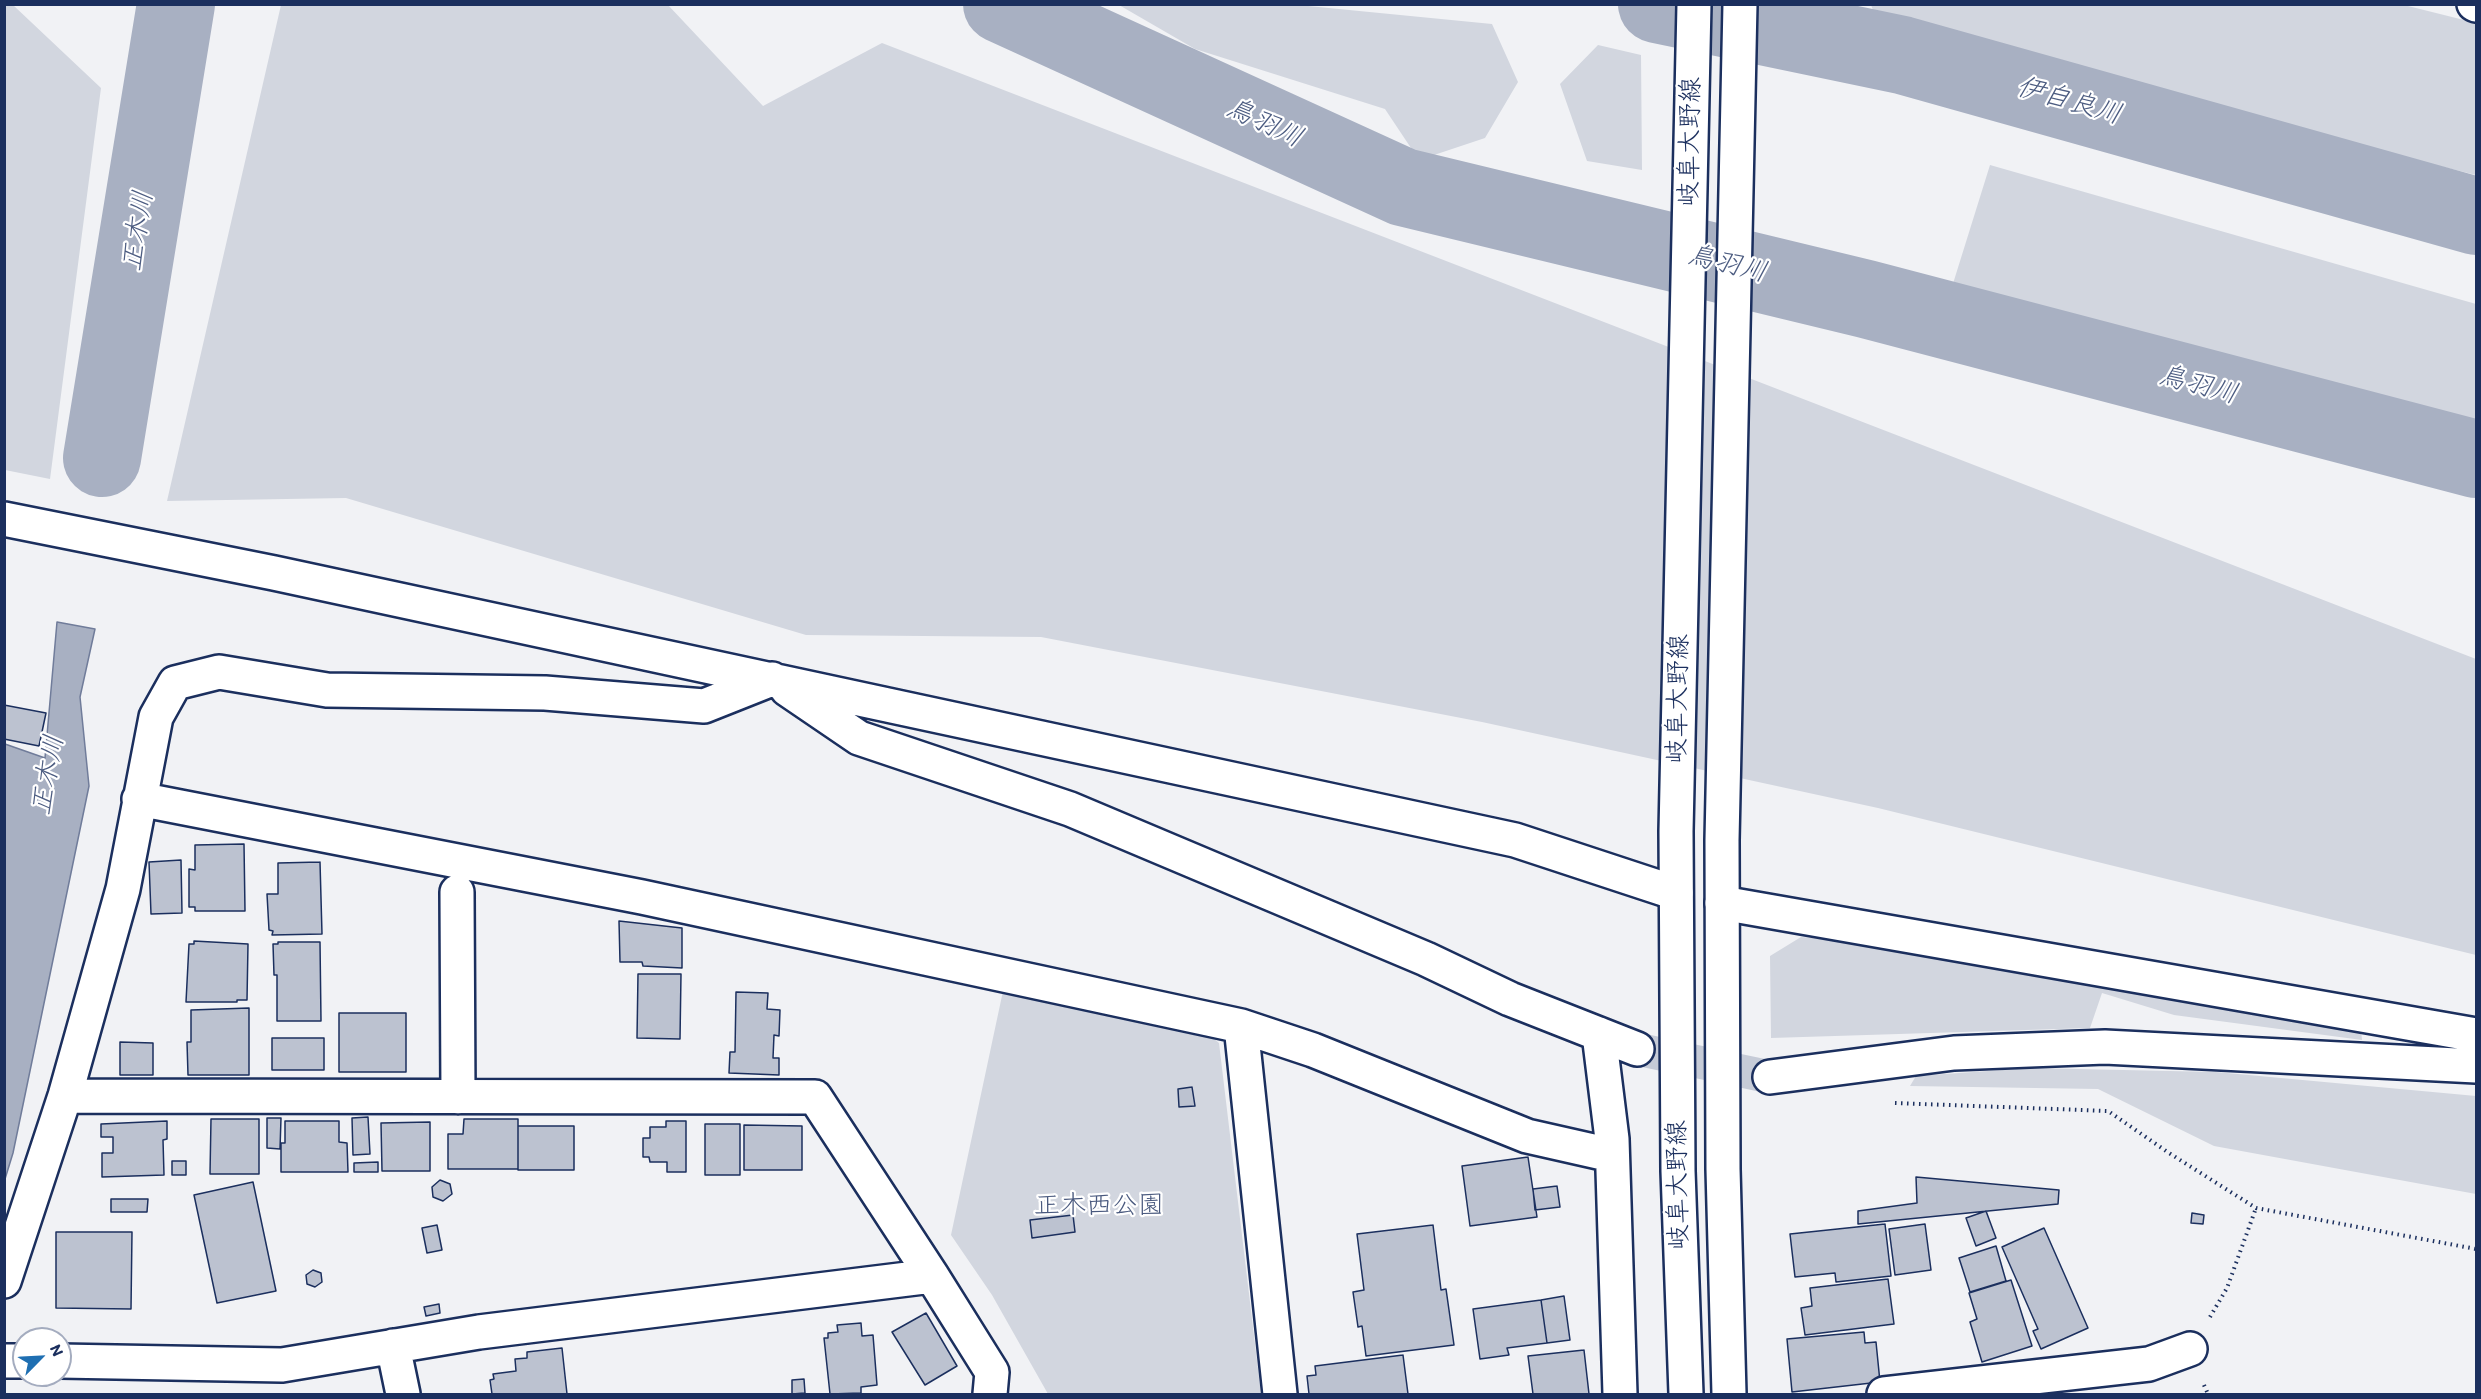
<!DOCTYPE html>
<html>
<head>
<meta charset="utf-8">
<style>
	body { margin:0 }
	#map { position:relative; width:2481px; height:1399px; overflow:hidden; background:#f1f2f5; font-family:Itim,sans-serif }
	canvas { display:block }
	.frame { position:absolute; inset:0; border:6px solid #1b2f5e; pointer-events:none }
	.north { position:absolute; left:12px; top:1327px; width:60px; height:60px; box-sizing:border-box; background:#fff; border:2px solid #a4acbf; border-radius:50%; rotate:66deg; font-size:16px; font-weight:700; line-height:24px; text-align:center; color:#1b2f5e }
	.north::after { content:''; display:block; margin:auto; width:21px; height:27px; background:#1f6fb2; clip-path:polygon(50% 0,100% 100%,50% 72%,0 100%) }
</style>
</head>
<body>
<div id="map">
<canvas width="2481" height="1399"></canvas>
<div class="frame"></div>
<div class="north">N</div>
</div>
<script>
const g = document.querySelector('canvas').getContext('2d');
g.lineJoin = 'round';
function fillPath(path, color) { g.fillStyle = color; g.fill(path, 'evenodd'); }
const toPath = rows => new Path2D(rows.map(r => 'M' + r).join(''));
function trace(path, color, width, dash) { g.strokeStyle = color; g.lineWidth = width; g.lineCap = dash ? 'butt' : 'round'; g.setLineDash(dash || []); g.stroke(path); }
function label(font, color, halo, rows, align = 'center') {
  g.font = font + ' Itim,"Klee One",sans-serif'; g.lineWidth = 4.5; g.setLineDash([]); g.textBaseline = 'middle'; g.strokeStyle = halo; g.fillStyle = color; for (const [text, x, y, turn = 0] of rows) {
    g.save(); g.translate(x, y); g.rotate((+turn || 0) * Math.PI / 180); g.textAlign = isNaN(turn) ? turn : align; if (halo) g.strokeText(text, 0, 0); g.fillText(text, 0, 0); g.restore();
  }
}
fillPath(toPath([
	[4,5,13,5,101,88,50,479,5,470],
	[281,5,668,5,763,106,882,43,2476,659,2476,955,1878,808,1482,722,1041,637,806,635,346,498,167,501],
	[1119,5,1298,5,1492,24,1518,82,1485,138,1419,160,1385,109,1195,49],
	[2404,5,2476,23,2476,175,1880,28,1871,5],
	[1598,45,1641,55,1642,170,1587,161,1560,84],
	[1990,165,2476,304,2476,469,1946,306],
	[1801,937,2085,962,2360,1019,2362,1040,2174,1015,2102,993,2090,1028,1771,1038,1770,956],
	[1003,991,1202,1029,1219,1043,1261,1394,1048,1394,992,1295,951,1235],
	[2031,1068,2216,1072,2476,1096,2476,1194,2214,1146,2098,1089,1910,1086,1916,1076]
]), '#d2d6df');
const water = toPath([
	[57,622,95,629,80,697,89,786,13,1153,5,1179,5,744,45,758,57,622]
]);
fillPath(water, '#a8b0c2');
trace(water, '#707c9a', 1.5);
trace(toPath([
	[1002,4,1403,187,1866,299,2476,459],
	[1657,4,1902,55,2476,216],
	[102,458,176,4]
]), '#a8b0c2', 78);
const building = toPath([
	[4,705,46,713,39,746,4,739,4,705],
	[244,844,245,911,195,911,195,907,189,907,189,869,195,870,195,845,244,844],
	[181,860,182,913,151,914,149,862,181,860],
	[320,862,322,934,272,935,273,931,269,930,267,894,278,894,278,863,320,862],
	[619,921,682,928,682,968,643,966,642,962,620,962,619,921],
	[194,941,248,944,247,1000,237,1000,237,1002,186,1002,189,944,194,944,194,941],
	[278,942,320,942,321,1021,277,1021,277,975,274,975,273,944,278,944,278,942],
	[638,974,681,974,680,1039,637,1038,638,974],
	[736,992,768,993,767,1009,780,1010,779,1036,774,1035,773,1058,779,1058,779,1075,729,1073,730,1052,735,1052,736,992],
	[249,1008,249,1075,188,1075,187,1042,191,1042,191,1010,249,1008],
	[339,1013,406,1013,406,1072,339,1072,339,1013],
	[272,1038,324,1038,324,1070,272,1070,272,1038],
	[120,1042,153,1043,153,1075,120,1075,120,1042],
	[1192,1087,1195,1106,1179,1107,1178,1089,1192,1087],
	[368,1117,370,1154,353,1155,352,1118,368,1117],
	[267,1118,281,1118,280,1149,267,1148,267,1118],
	[211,1119,259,1119,259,1174,210,1174,211,1119],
	[464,1119,518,1119,518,1169,448,1169,448,1134,463,1134,464,1119],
	[167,1121,167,1139,163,1140,164,1175,102,1177,102,1153,113,1153,113,1137,101,1137,101,1124,167,1121],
	[285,1121,339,1121,339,1142,347,1143,348,1172,281,1172,281,1143,285,1143,285,1121],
	[666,1121,686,1121,686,1172,667,1172,667,1162,650,1162,649,1157,643,1157,643,1138,650,1138,650,1127,666,1127,666,1121],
	[430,1122,430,1171,382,1171,381,1123,430,1122],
	[705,1124,740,1124,740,1175,705,1175,705,1124],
	[744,1125,802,1126,802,1170,744,1170,744,1125],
	[518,1126,574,1126,574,1170,518,1170,518,1126],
	[1528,1157,1537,1217,1470,1226,1462,1166,1528,1157],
	[172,1161,186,1161,186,1175,172,1175,172,1161],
	[378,1162,378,1172,354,1172,354,1163,378,1162],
	[1916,1177,2059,1190,2058,1204,1858,1224,1858,1211,1917,1203,1916,1177],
	[440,1180,450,1184,452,1194,443,1201,433,1197,432,1187,440,1180],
	[253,1182,276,1291,217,1303,194,1195,253,1182],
	[1557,1186,1560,1207,1535,1210,1533,1189,1557,1186],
	[111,1199,148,1199,147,1212,111,1212,111,1199],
	[1986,1211,1996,1238,1976,1246,1966,1218,1986,1211],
	[2192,1213,2204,1215,2203,1224,2191,1223,2192,1213],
	[1073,1215,1075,1232,1032,1238,1030,1220,1073,1215],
	[1885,1224,1891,1276,1836,1282,1835,1273,1795,1277,1790,1234,1885,1224],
	[1925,1224,1931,1270,1895,1275,1889,1229,1925,1224],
	[437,1225,442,1250,427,1253,422,1228,437,1225],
	[1433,1225,1441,1290,1446,1289,1454,1345,1366,1356,1362,1326,1358,1327,1353,1292,1364,1290,1357,1234,1433,1225],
	[2044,1228,2088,1328,2041,1349,2033,1331,2038,1329,2002,1247,2044,1228],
	[56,1232,132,1232,131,1309,56,1308,56,1232],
	[1996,1246,2006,1281,1970,1292,1959,1258,1996,1246],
	[313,1270,321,1273,322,1282,315,1287,307,1284,306,1275,313,1270],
	[1888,1279,1894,1324,1805,1335,1801,1308,1812,1306,1810,1288,1888,1279],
	[2011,1280,2032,1346,1982,1362,1970,1322,1977,1319,1969,1293,2011,1280],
	[1564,1296,1570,1340,1547,1343,1541,1300,1564,1296],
	[1541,1300,1547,1343,1507,1348,1509,1355,1480,1359,1473,1309,1541,1300],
	[439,1304,440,1313,426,1316,424,1307,439,1304],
	[926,1313,957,1366,925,1385,892,1332,926,1313],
	[861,1323,862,1336,873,1335,877,1385,861,1387,861,1393,830,1394,824,1338,828,1338,828,1333,838,1332,837,1325,861,1323],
	[1864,1332,1865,1343,1876,1342,1880,1382,1792,1392,1787,1339,1864,1332],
	[562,1348,567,1394,492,1394,490,1380,494,1379,493,1374,516,1371,515,1359,527,1358,527,1352,562,1348],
	[1584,1350,1589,1394,1533,1394,1528,1356,1584,1350],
	[1403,1355,1408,1394,1309,1394,1307,1376,1316,1375,1315,1366,1403,1355],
	[804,1379,805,1393,792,1394,792,1380,804,1379]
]);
fillPath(building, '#bcc2d0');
trace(building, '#1b2f5e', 1.5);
trace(toPath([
	[1637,1049,1770,1077]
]), '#c6cbd7', 33, [33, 16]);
const street = toPath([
	[2474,4,2476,5],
	[4,519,274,573,1515,840,1676,893],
	[787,689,859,738,1070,809,1426,959,1510,999,1637,1049],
	[139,799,642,897,1241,1026,1313,1050,1527,1136,1611,1155],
	[457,892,458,1097],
	[1722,903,2476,1035],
	[1241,1026,1280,1394],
	[1599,1034,1612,1139,1620,1394],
	[1770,1077,1954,1053,2105,1047,2476,1066],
	[65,1096,815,1097,932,1276,992,1372,990,1394],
	[4,1281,65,1096,123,889,156,717,175,683,219,672,327,690,545,693,704,706,772,679],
	[393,1346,403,1394],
	[4,1361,24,1361],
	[60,1361,282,1365,479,1332,932,1276],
	[1884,1394,2149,1364,2190,1349]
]);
const primary = toPath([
	[1686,1394,1678,1171,1676,831,1694,4],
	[1729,1394,1723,1169,1722,840,1740,4]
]);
trace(street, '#1b2f5e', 38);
trace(primary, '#1b2f5e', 38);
trace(toPath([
	[1895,1103,2108,1111,2169,1153,2256,1208,2476,1249],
	[2210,1317,2227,1288,2256,1208],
	[2204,1385,2208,1394]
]), '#1b2f5e', 4, [1.5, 4.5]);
trace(street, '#fff', 33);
trace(primary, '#fff', 33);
label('26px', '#1b2f5e', '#fff', [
	["岐阜大野線",1691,142,-89],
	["岐阜大野線",1679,699,-89],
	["岐阜大野線",1679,1185,-91]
]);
label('26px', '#49597e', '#fff', [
	["正木西公園",1099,1206]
]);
label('italic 27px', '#4c5c81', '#fff', [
	["伊自良川",2069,102,16],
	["鳥羽川",1264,124,25],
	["正木川",139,231,-81],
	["鳥羽川",1727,265,14],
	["鳥羽川",2198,386,15],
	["正木川",49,775,-80]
]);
</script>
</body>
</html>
